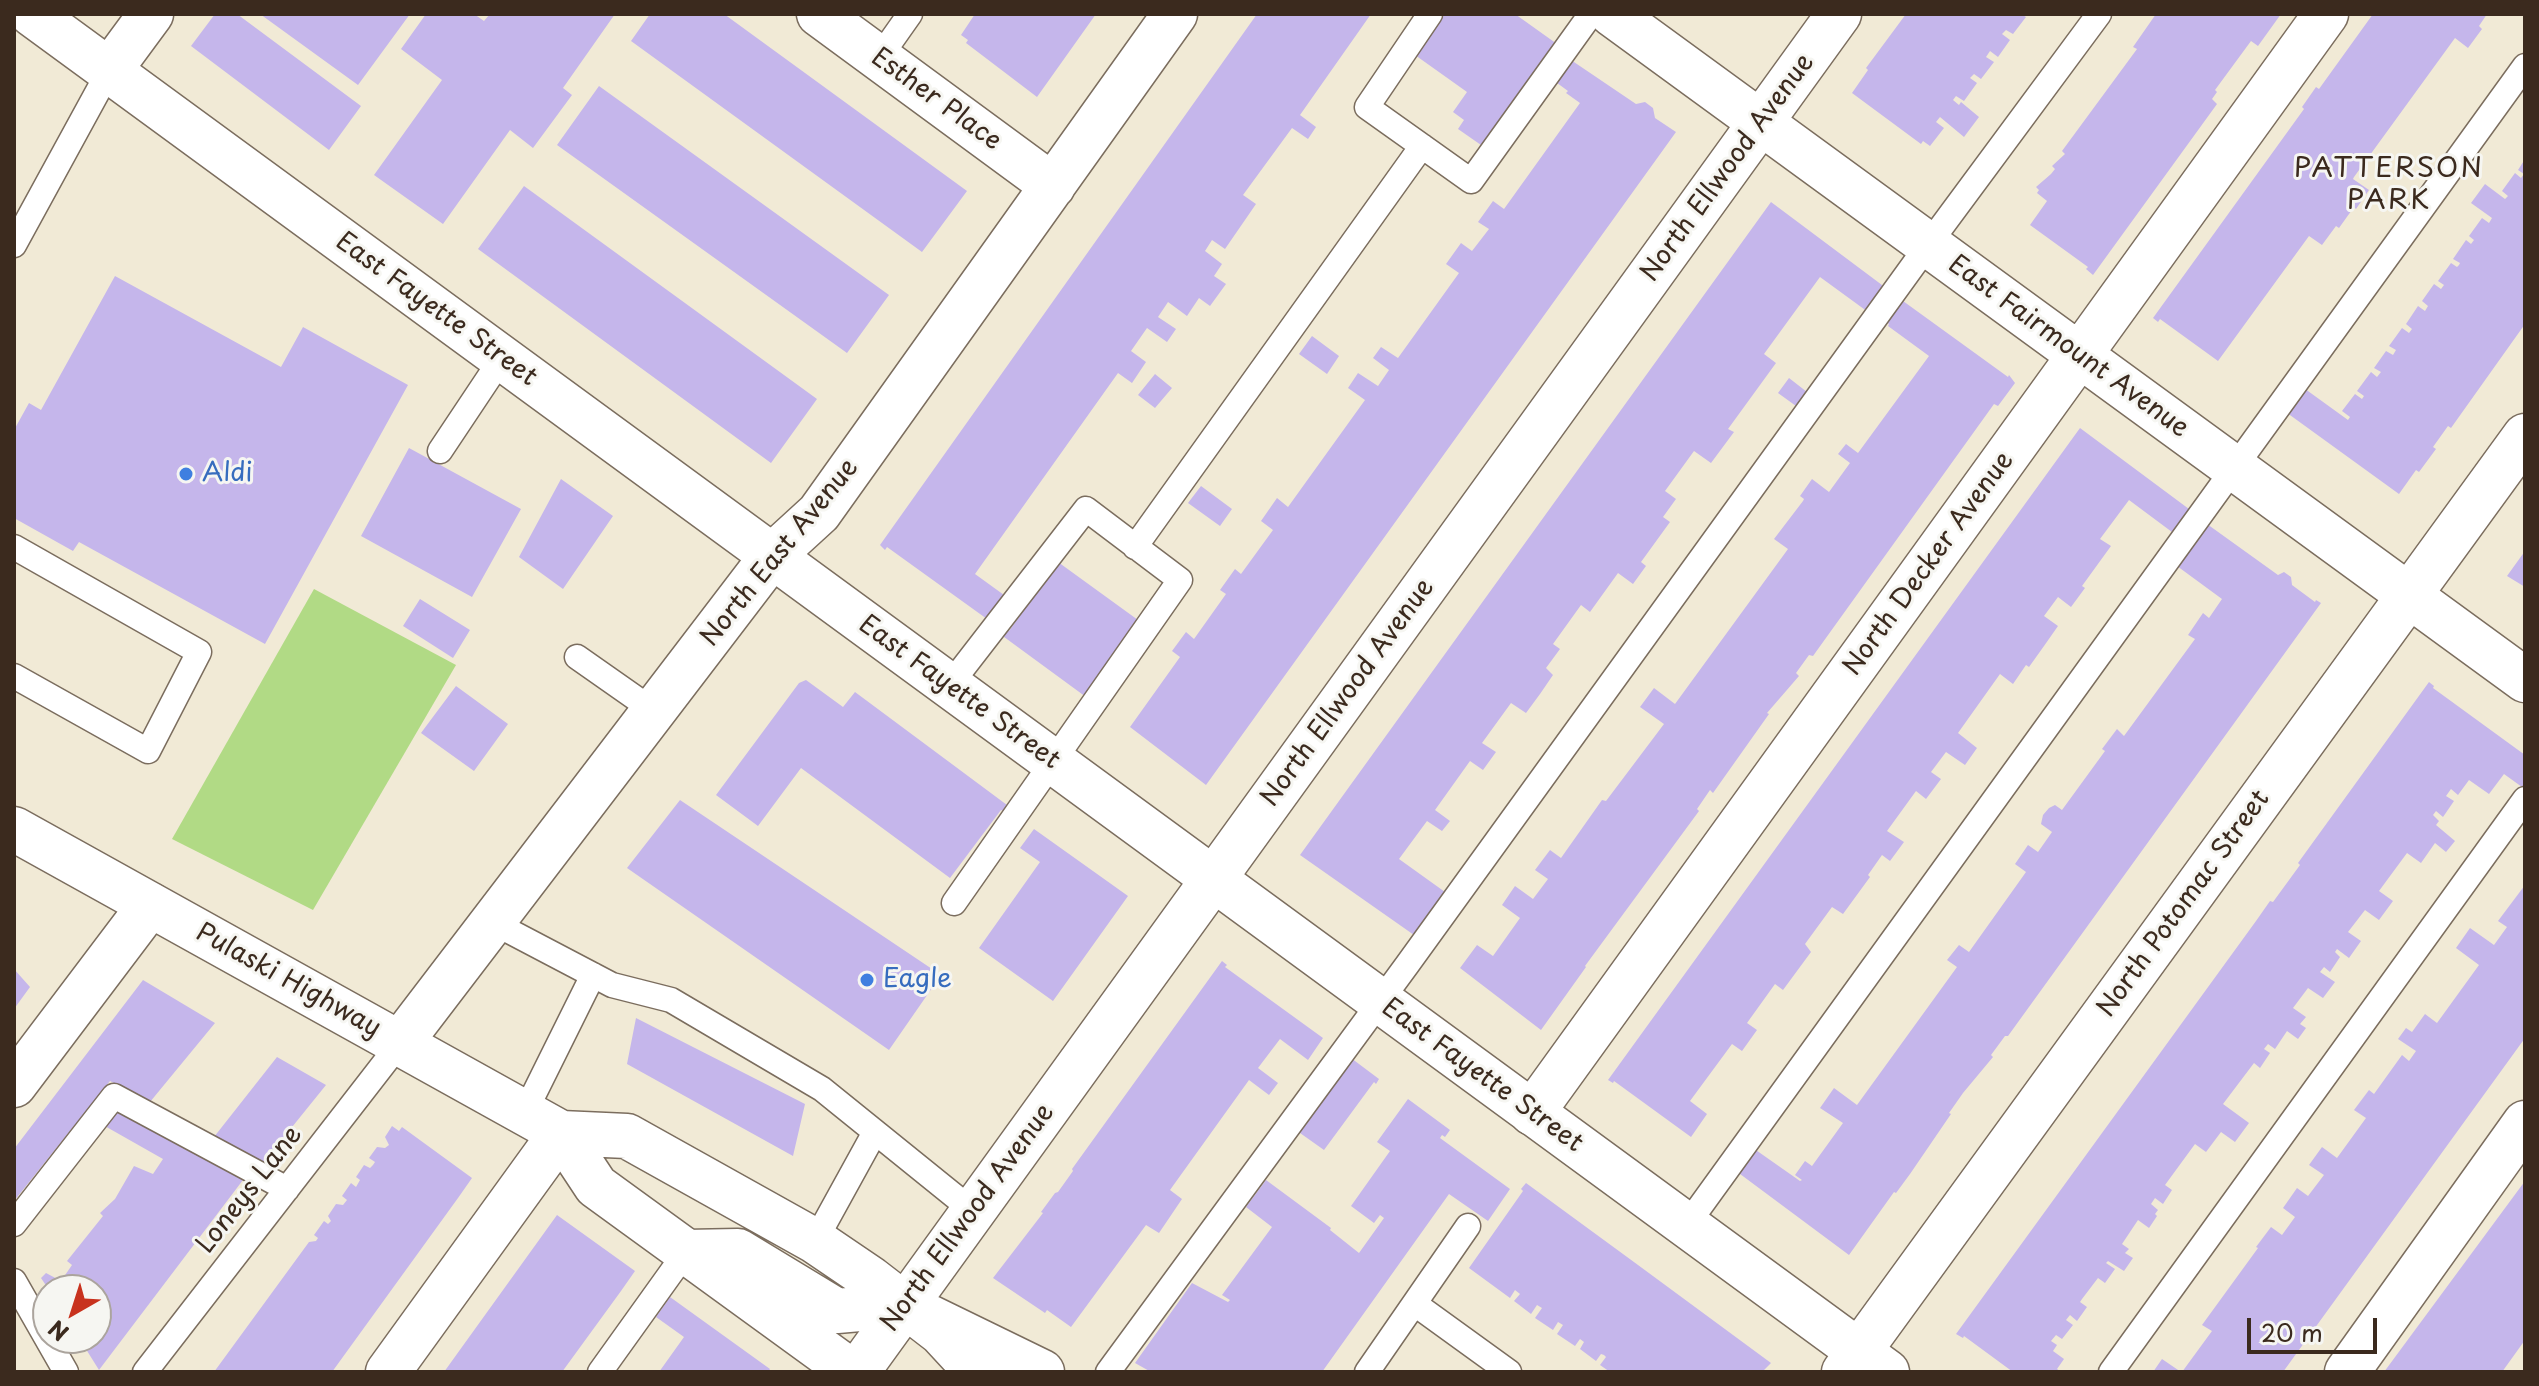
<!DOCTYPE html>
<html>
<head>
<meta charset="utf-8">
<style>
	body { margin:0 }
	#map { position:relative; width:2539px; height:1386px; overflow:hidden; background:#f1ead6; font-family:"Playpen Sans",sans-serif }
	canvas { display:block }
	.frame { position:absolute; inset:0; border:16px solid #3b2a1e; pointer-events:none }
	.north { position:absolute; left:32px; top:1274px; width:80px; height:80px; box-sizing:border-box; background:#f6f6f2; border:2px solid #aba49d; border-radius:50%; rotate:219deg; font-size:22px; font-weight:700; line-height:32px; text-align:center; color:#3b2a1e }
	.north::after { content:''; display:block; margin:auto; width:28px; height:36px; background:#c8321e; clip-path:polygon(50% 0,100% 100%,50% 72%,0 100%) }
	.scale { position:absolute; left:2247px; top:1318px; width:130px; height:36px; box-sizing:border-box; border:4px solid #3b2a1e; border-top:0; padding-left:10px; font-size:24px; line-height:28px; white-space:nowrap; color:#3b2a1e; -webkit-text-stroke:6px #f6f6f2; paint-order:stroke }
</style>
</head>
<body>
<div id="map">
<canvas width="2539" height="1386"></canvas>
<div class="frame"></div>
<div class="north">N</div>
<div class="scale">20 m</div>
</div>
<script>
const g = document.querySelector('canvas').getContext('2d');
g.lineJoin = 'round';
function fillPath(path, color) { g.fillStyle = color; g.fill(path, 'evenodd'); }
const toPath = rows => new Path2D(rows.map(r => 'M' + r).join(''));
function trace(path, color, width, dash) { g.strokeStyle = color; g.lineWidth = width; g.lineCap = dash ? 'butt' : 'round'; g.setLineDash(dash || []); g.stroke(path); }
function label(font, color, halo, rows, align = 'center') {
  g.font = font + ' "Playpen Sans",sans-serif'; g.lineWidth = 6; g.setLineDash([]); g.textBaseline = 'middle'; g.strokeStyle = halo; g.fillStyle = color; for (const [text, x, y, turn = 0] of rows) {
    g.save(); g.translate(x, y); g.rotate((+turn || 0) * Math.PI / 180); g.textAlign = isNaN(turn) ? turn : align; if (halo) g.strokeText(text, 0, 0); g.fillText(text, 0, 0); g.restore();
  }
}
fillPath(toPath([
	[314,589,456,665,313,910,172,839]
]), '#b1da85');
fillPath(toPath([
	[215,14,237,14,361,106,329,150,191,46],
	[260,14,410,14,358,85],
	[426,14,474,14,484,21,490,14,615,14,563,88,572,95,533,148,510,130,443,224,374,175,442,80,401,49],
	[650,14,724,14,967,191,922,252,631,41],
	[975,14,1096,14,1037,97,966,43,968,40,961,35],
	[1257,14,1371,14,1300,115,1316,127,1308,139,1292,128,1243,195,1256,204,1225,249,1212,240,1205,251,1222,264,1214,276,1226,284,1210,306,1199,298,1187,316,1168,302,1158,317,1176,329,1167,342,1147,328,1131,351,1146,362,1132,383,1118,373,975,574,1004,595,987,619,887,547,885,550,880,545],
	[1445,14,1515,14,1557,44,1552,51,1550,49,1481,145,1458,129,1464,120,1453,112,1467,92,1415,55],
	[1906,14,2021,14,2026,17,2013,34,2006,30,2002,34,2010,40,1998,57,1990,51,1986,57,1994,62,1981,79,1974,74,1970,78,1977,83,1964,101,1956,96,1953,100,1959,105,1961,102,1979,117,1964,137,1940,117,1936,122,1944,128,1930,146,1923,141,1921,144,1852,93,1868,70,1866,68],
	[2156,14,2281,14,2258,46,2251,41,2215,90,2217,92,2212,99,2217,104,2093,275,2086,269,2088,267,2030,225,2047,201,2037,193,2039,190,2036,187,2051,174,2055,169,2052,166,2065,154,2062,151,2137,49,2133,47],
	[2373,14,2487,14,2479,26,2482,29,2468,48,2455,38,2354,177,2353,179,2369,190,2356,209,2354,207,2339,228,2336,226,2322,245,2309,236,2218,361,2160,319,2158,322,2153,318,2304,109,2302,107,2316,87,2319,89],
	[1568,58,1636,104,1645,102,1653,108,1655,118,1676,132,1206,785,1130,727,1180,657,1172,651,1186,632,1194,639,1226,594,1220,590,1235,569,1241,574,1273,530,1261,521,1277,498,1288,507,1365,400,1348,388,1358,373,1378,386,1389,370,1373,358,1381,347,1398,358,1459,273,1446,264,1461,243,1472,251,1489,229,1478,222,1493,201,1504,209,1580,103,1566,93,1568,91,1553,80],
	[599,86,889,295,847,353,557,145],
	[2525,159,2525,324,2451,428,2448,426,2433,447,2436,449,2419,472,2416,470,2399,494,2283,410,2301,386,2348,420,2350,417,2342,411,2355,394,2362,399,2364,396,2357,391,2371,372,2377,377,2381,372,2374,368,2386,351,2393,355,2396,350,2389,346,2402,328,2409,333,2412,329,2406,324,2418,306,2425,311,2428,306,2422,301,2434,284,2441,289,2444,285,2438,281,2451,263,2457,267,2459,265,2460,263,2453,259,2466,240,2471,244,2474,240,2469,236,2482,218,2489,223,2492,218,2471,203,2485,184,2505,199,2508,196,2502,191,2515,173,2521,178,2524,174,2518,170],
	[524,186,817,399,771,463,478,249],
	[1771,202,1886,288,1868,312,1820,277,1764,354,1776,363,1728,429,1734,432,1711,463,1694,451,1665,491,1676,499,1663,517,1670,522,1641,562,1646,566,1633,584,1618,573,1590,612,1581,605,1553,644,1560,649,1546,668,1553,675,1540,694,1526,713,1511,703,1482,743,1496,752,1483,770,1470,761,1435,810,1450,821,1442,831,1427,821,1399,859,1445,892,1414,935,1300,855],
	[115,276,281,367,303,327,408,385,265,644,79,542,73,551,14,518,14,430,29,403,41,410],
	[1899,301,1902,303,1903,301,2008,377,2009,375,2015,383,1998,406,1994,404,1813,656,1809,655,1796,673,1799,676,1767,713,1769,714,1713,793,1710,790,1697,809,1699,811,1585,966,1586,967,1541,1030,1460,968,1477,945,1493,956,1520,918,1502,905,1515,886,1533,899,1548,879,1535,870,1550,850,1561,858,1602,800,1606,801,1664,724,1640,707,1654,688,1675,704,1788,549,1774,539,1803,501,1804,499,1800,496,1812,479,1829,492,1850,463,1838,454,1846,444,1858,453,1929,356,1888,326,1889,324,1885,321],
	[1312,336,1339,356,1327,374,1299,354],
	[1155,374,1172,388,1155,408,1138,395],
	[1789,378,1807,392,1796,406,1778,393],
	[2080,428,2193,512,2176,535,2129,500,2100,539,2111,546,2082,586,2085,588,2071,607,2058,597,2044,616,2058,626,2044,646,2029,667,2026,665,2013,684,2000,674,1958,733,1977,748,1965,765,1946,752,1931,772,1941,779,1926,799,1916,791,1887,831,1904,842,1890,861,1882,855,1868,875,1870,877,1843,914,1832,907,1805,944,1811,952,1783,990,1775,984,1747,1023,1757,1030,1742,1051,1732,1044,1690,1101,1707,1114,1691,1137,1614,1081,1613,1083,1608,1080],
	[409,448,521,509,472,597,361,536],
	[561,479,613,516,563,589,519,557],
	[1201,486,1232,509,1220,526,1188,503],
	[2207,524,2278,575,2284,572,2291,577,2292,585,2315,602,2316,600,2321,603,2008,1036,2005,1036,1991,1055,1993,1057,1963,1093,1949,1113,1951,1114,1910,1174,1896,1193,1894,1192,1849,1255,1736,1171,1753,1148,1800,1181,1802,1180,1795,1175,1805,1161,1812,1166,1843,1123,1820,1108,1834,1088,1857,1105,1957,967,1947,960,1959,945,1969,952,2026,872,2015,864,2028,845,2038,852,2052,832,2041,824,2043,815,2049,808,2055,805,2062,810,2105,751,2102,749,2117,729,2124,736,2195,639,2188,635,2203,613,2209,618,2222,599,2177,566],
	[2525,551,2525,587,2507,576],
	[1058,562,1138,620,1088,689,1090,691,1086,697,1000,634,1005,628,1009,631],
	[420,599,470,630,453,658,403,626],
	[806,680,843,707,855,692,1007,805,1003,811,1001,810,950,878,801,768,758,826,716,795,799,683],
	[2429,682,2434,686,2433,688,2525,755,2525,783,2522,787,2504,774,2489,794,2469,780,2458,795,2451,789,2446,796,2454,801,2443,817,2436,811,2433,815,2439,821,2436,825,2455,841,2446,852,2435,843,2421,863,2407,853,2379,891,2393,901,2379,920,2365,910,2348,932,2361,941,2349,958,2337,949,2335,952,2340,957,2330,972,2324,967,2320,972,2335,982,2323,998,2308,988,2293,1008,2306,1017,2300,1024,2306,1028,2298,1039,2287,1031,2275,1049,2268,1044,2264,1049,2270,1053,2260,1068,2254,1063,2223,1104,2249,1123,2235,1142,2221,1132,2206,1152,2195,1144,2165,1185,2172,1190,2163,1204,2155,1198,2151,1204,2158,1210,2155,1214,2157,1216,2149,1228,2138,1220,2122,1244,2129,1249,2125,1253,2133,1258,2124,1271,2108,1261,2106,1263,2115,1269,2105,1283,2098,1278,2082,1299,2080,1302,2087,1307,2077,1321,2070,1315,2066,1320,2073,1325,2062,1339,2056,1335,2051,1341,2057,1345,2053,1351,2064,1359,2057,1369,2061,1372,2013,1372,1964,1336,1963,1338,1956,1334,2256,921,2270,901,2273,902,2300,865,2298,863],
	[456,686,508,724,474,771,421,733],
	[680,800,941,975,889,1050,627,868],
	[1034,829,1128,896,1053,1001,979,948,1040,862,1020,848],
	[2525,885,2525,1038,2283,1372,2182,1372,2212,1331,2202,1325,2258,1248,2256,1247,2271,1227,2282,1235,2295,1217,2283,1208,2297,1188,2308,1196,2324,1175,2309,1165,2322,1147,2337,1158,2366,1118,2354,1110,2369,1090,2374,1094,2402,1055,2409,1061,2416,1051,2398,1039,2406,1028,2412,1032,2425,1014,2437,1023,2479,965,2456,948,2470,928,2494,945,2507,927,2498,921],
	[1222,961,1227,965,1225,967,1323,1038,1308,1060,1280,1039,1258,1068,1278,1083,1269,1095,1249,1080,1170,1190,1182,1199,1159,1233,1146,1225,1071,1327,1047,1310,1045,1313,993,1278,1043,1213,1041,1212,1055,1193,1058,1192,1073,1171,1072,1169],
	[14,969,30,987,14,1009],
	[143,980,215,1023,150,1102,110,1081,14,1201,14,1149],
	[636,1018,805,1104,793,1156,627,1064],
	[277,1057,326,1085,263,1163,214,1137],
	[1351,1058,1379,1079,1376,1084,1374,1082,1324,1150,1300,1133,1349,1064,1348,1063],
	[1408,1099,1450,1130,1445,1137,1442,1135,1440,1138,1510,1189,1488,1221,1449,1194,1322,1372,1151,1372,1135,1363,1192,1283,1228,1302,1230,1300,1222,1295,1272,1227,1246,1207,1266,1180,1331,1228,1330,1230,1359,1253,1384,1218,1380,1215,1374,1223,1351,1206,1390,1151,1377,1142],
	[115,1109,246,1176,99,1370,79,1338,96,1338,96,1290,49,1290,41,1278,46,1273,61,1281,72,1265,67,1261,103,1216,100,1213,115,1199,134,1166,153,1174,163,1159,103,1125],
	[392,1126,399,1131,402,1127,472,1178,458,1198,332,1372,214,1372,309,1242,316,1241,318,1238,314,1235,324,1221,328,1224,331,1221,328,1216,336,1204,343,1205,347,1200,342,1196,351,1183,356,1187,360,1180,356,1177,364,1165,370,1168,373,1165,375,1162,369,1158,377,1147,385,1148,389,1145,385,1137],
	[2525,1181,2525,1340,2502,1372,2384,1372],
	[1526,1183,1638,1265,1771,1363,1762,1372,1627,1372,1623,1370,1621,1372,1610,1372,1600,1365,1606,1357,1604,1355,1601,1354,1596,1361,1580,1349,1584,1342,1580,1339,1575,1346,1557,1334,1563,1325,1558,1322,1553,1330,1535,1318,1542,1308,1537,1305,1531,1314,1514,1301,1520,1294,1515,1290,1510,1298,1469,1268,1523,1191,1521,1189],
	[557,1215,635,1271,621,1291,562,1372,444,1372],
	[670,1297,770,1369,768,1372,659,1372,684,1337,656,1317],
	[2162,1359,2181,1372,2153,1372]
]), '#c5b6eb');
const service = toPath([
	[1430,14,1367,107,1471,181,1591,14],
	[879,58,910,14],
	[14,245,109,71],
	[440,451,502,358],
	[14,547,199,652,148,751,14,676],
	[1135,547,1422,146],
	[577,657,654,711],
	[949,686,1086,509,1180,580,954,903],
	[492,922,612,985,671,1000,822,1089,973,1211],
	[525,1112,593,975],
	[14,1224,114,1096,287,1189],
	[1686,1226,2525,66],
	[815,1241,875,1132],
	[14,1281,66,1372],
	[1415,1304,1509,1372],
	[145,1372,400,1043],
	[600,1372,686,1252],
	[1108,1372,1407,965,1928,245,2099,14],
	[1367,1372,1468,1226],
	[2111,1372,2525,799]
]);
const minor = toPath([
	[819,14,1053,186],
	[1612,14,2525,680],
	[109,71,151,14],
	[400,1043,772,556,819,513,1175,14],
	[14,1085,150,905],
	[1532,1113,2326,14],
	[925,1315,1042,1372],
	[388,1372,561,1133],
	[857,1372,1839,14],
	[1844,1372,2525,436],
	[2347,1372,2525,1123]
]);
const secondary = toPath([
	[32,14,1887,1372]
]);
const primary = toPath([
	[14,829,561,1133,627,1136,815,1241,871,1279,941,1333,977,1372],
	[561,1133,596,1186,852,1372],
	[686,1252,738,1251,837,1311,905,1305]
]);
trace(service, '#7b6d5e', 27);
trace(minor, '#7b6d5e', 47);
trace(secondary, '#7b6d5e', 47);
trace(primary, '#7b6d5e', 47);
trace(service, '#fff', 24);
trace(minor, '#fff', 44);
trace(secondary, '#fff', 44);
trace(primary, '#fff', 44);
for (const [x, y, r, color] of [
	[186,474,8,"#3f7fe0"],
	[867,980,8,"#3f7fe0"]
]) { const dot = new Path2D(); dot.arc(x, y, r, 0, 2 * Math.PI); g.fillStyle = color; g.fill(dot); trace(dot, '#f6f6f2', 3); }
label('26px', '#3b2a1e', '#f6f6f2', [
	["Esther Place",936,100,36],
	["North Ellwood Avenue",1728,168,-54],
	["East Fayette Street",436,310,36],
	["East Fairmount Avenue",2068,347,36],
	["North East Avenue",780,553,-51],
	["North Decker Avenue",1929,564,-54],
	["East Fayette Street",959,693,36],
	["North Ellwood Avenue",1348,693,-54],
	["North Potomac Street",2184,904,-54],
	["Pulaski Highway",288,981,29],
	["East Fayette Street",1482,1076,36],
	["Loneys Lane",250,1190,-52],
	["North Ellwood Avenue",968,1218,-54]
]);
label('26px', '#366cbe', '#f6f6f2', [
	["Aldi",202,474],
	["Eagle",883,980]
], 'left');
g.letterSpacing = '2px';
label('28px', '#3b2a1e', '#f6f6f2', [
	["PATTERSON",2389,169],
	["PARK",2389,201]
]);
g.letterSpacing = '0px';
</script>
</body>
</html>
